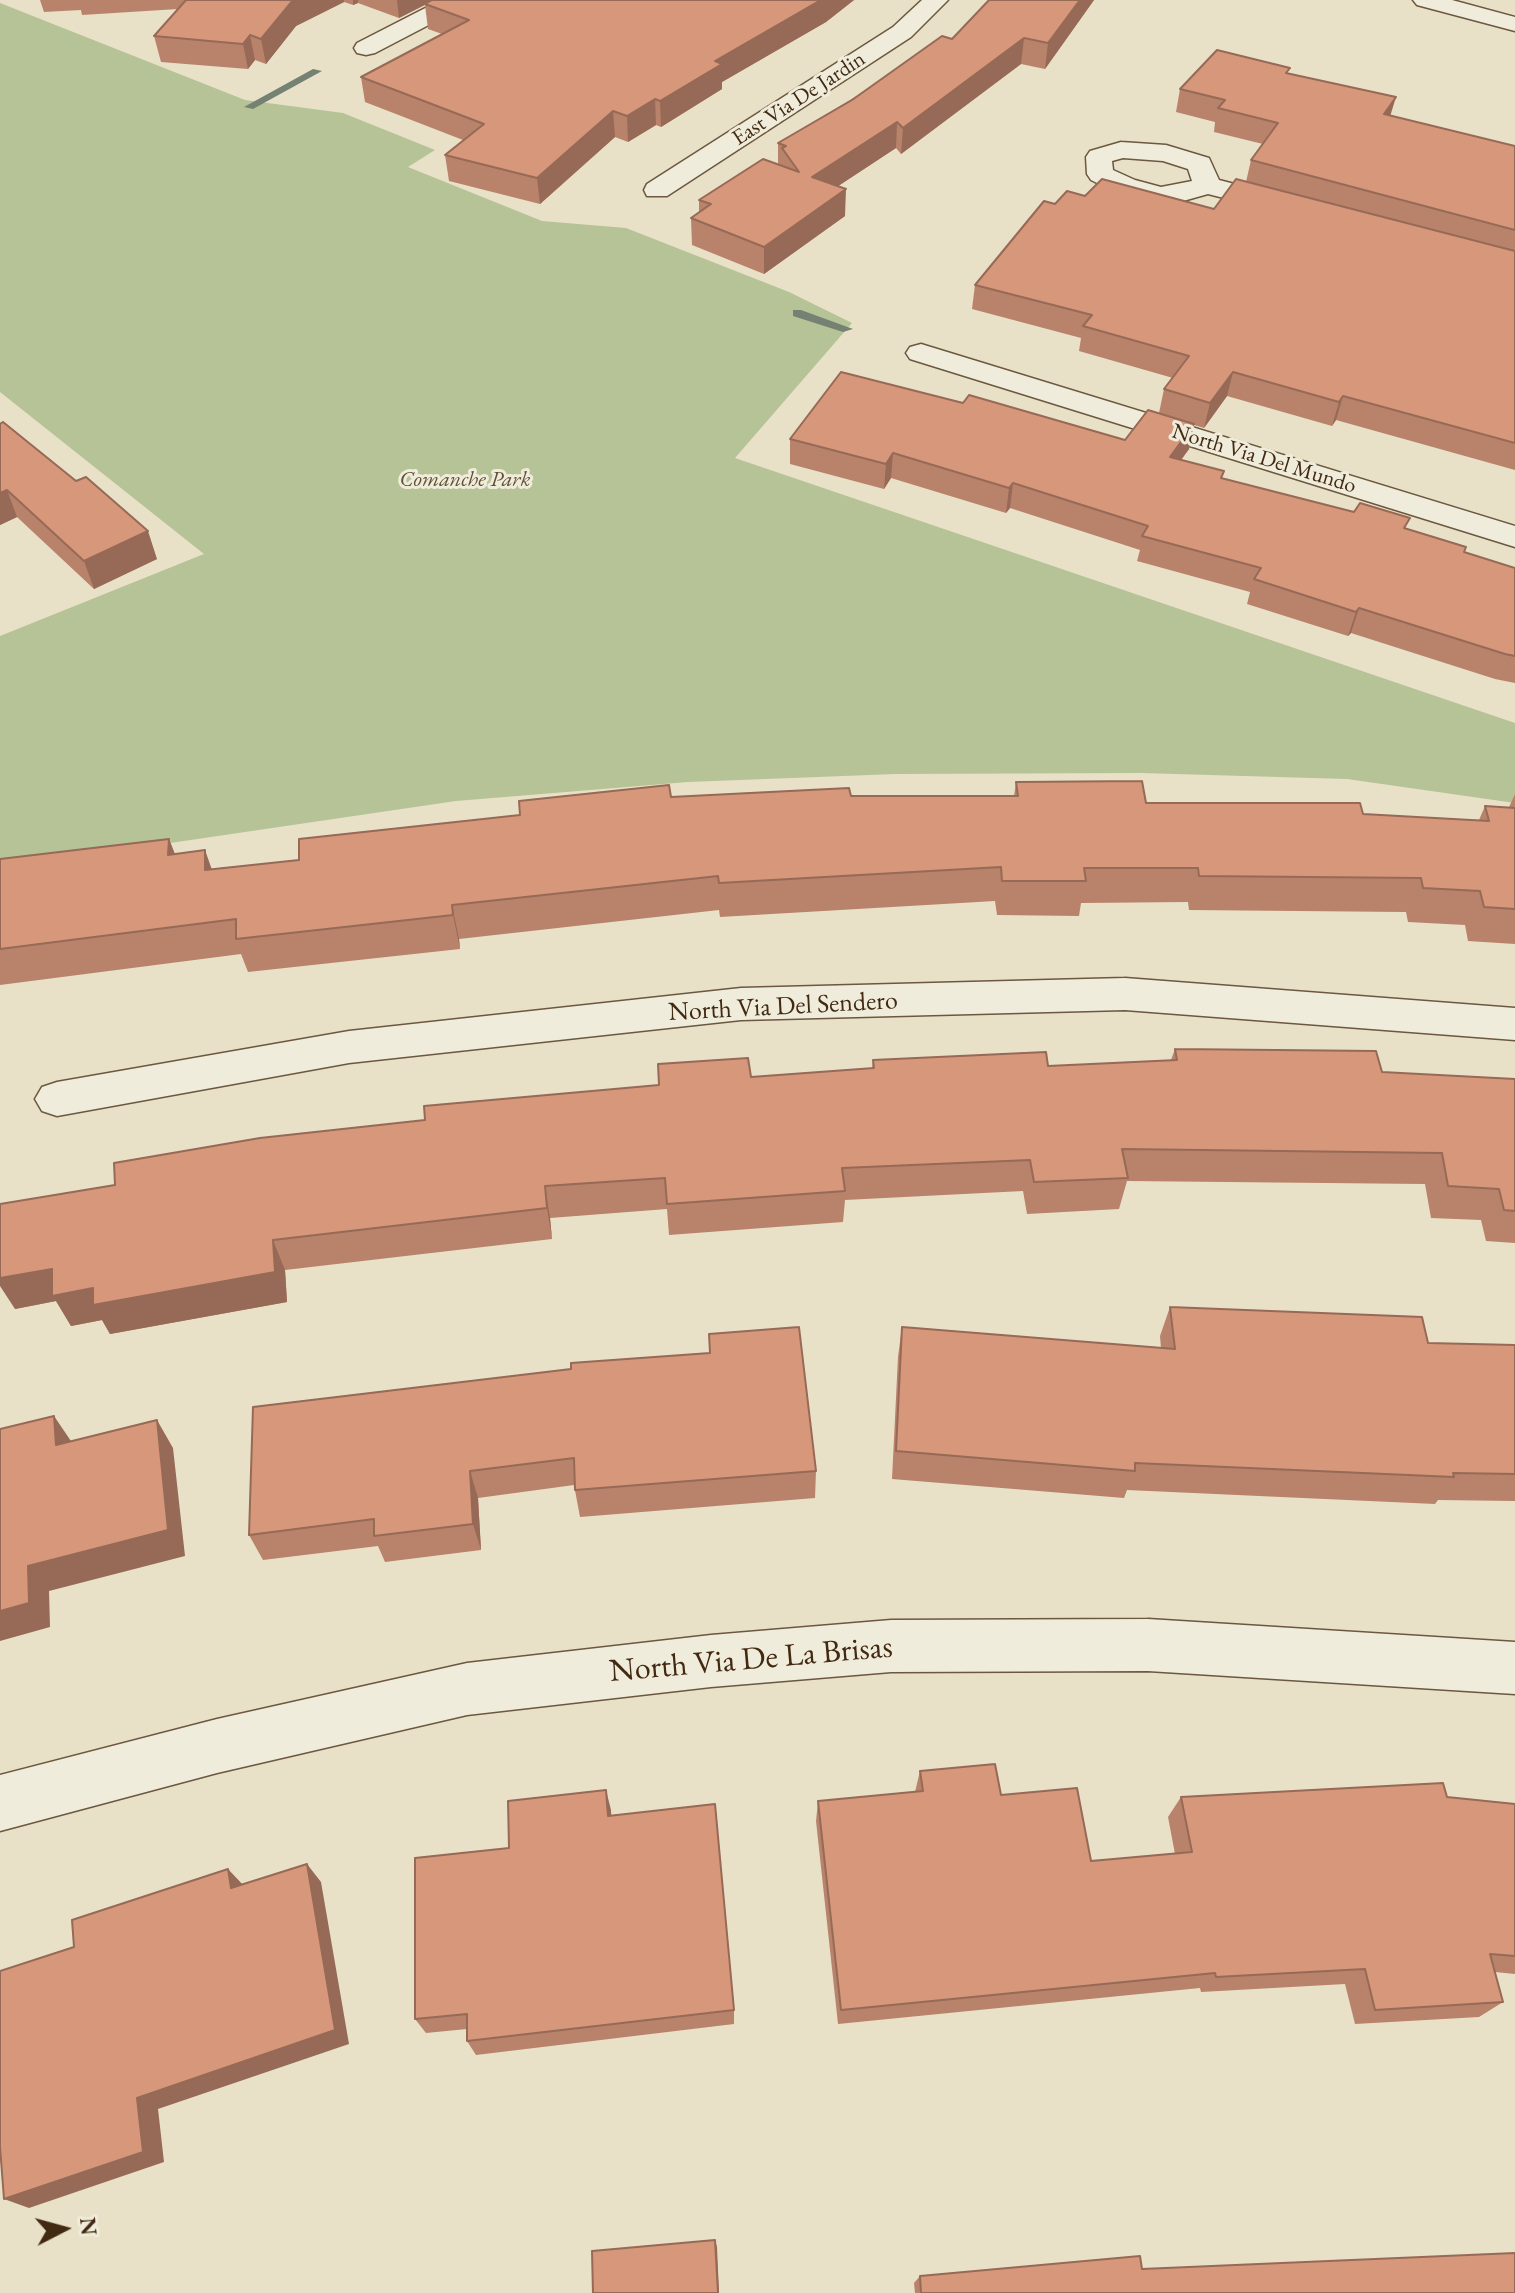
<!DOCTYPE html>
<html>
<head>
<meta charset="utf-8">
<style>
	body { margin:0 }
	#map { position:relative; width:1515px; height:2293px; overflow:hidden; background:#e8e1c7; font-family:"EB Garamond",serif }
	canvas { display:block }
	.north { position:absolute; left:24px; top:2189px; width:80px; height:80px; -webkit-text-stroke:6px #f0ecdb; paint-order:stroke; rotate:84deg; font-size:22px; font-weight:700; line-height:32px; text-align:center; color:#422912 }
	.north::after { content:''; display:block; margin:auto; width:28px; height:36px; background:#422912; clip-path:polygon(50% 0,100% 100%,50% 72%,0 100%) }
</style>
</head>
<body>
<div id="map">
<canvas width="1515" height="2293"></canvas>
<div class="north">N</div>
</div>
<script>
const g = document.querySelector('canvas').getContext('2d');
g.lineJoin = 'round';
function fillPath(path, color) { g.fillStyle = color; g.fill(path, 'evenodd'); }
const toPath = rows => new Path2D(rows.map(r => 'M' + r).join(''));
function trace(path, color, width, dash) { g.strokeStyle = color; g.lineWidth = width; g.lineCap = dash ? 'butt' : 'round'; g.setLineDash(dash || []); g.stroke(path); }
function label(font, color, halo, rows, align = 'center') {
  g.font = font + ' "EB Garamond",serif'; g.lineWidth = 6; g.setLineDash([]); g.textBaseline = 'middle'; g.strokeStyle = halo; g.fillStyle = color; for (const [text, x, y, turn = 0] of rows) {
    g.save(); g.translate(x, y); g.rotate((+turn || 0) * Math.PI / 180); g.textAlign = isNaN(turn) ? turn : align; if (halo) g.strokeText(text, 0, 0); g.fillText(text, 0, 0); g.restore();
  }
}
fillPath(toPath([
	[0,3,245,100,343,113,435,150,408,167,542,221,626,228,789,292,852,323,735,458,1515,723,1515,803,1347,779,1141,773,895,774,688,782,456,801,0,868,0,636,204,554,0,392]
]), '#b5c396');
fillPath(toPath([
	[313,69,322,71,253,109,244,107,313,69],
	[793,310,801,310,853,329,843,332,793,316,793,310]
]), '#758273');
const minor = toPath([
	[441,0,471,0,467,5,375,53,366,55,357,53,354,48,357,43,441,0],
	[922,0,948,0,911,37,667,196,647,196,644,190,647,184,893,27,922,0],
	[1121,142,1166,145,1209,158,1219,180,1297,200,1301,206,1297,212,1287,214,1208,194,1183,201,1161,203,1115,192,1091,180,1087,174,1086,157,1090,151,1121,142],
	[1123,158,1163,161,1188,169,1192,181,1161,187,1135,180,1113,170,1112,161,1123,158],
	[921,344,1515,526,1515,547,910,359,906,353,910,347,921,344],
	[1125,978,1515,1008,1515,1040,1125,1010,741,1020,349,1063,57,1116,42,1111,35,1099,42,1087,57,1082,349,1031,741,988,1125,978],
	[1148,1619,1515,1642,1515,1694,1148,1671,891,1672,711,1687,467,1715,217,1773,0,1831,0,1775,217,1719,467,1663,711,1635,891,1620,1148,1619]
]);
const tertiary = toPath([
	[1413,0,1452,0,1515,17,1515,31,1417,5,1413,0]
]);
trace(minor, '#6c573f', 3);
trace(tertiary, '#6c573f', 3);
fillPath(minor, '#f0ecdb');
fillPath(tertiary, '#f0ecdb');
fillPath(toPath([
	[40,0,854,0,826,22,722,82,722,89,661,127,656,125,628,142,615,137,540,204,449,181,445,155,463,140,365,102,361,77,442,34,428,29,425,5,399,18,358,3,353,5,344,2,296,26,266,64,255,60,248,69,161,62,154,36,178,9,82,15,81,10,44,12],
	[1094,0,1045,69,1021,64,901,154,896,148,838,186,845,216,764,274,692,245,691,218,699,212,699,200,778,164,778,143,952,39],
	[1289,74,1390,116,1515,146,1515,470,1336,420,1332,426,1227,396,1204,428,1194,425,1189,449,1181,460,1223,478,1406,529,1464,552,1515,568,1515,683,1495,679,1351,633,1348,636,1247,604,1250,592,1137,561,1140,550,1010,508,1006,513,891,478,884,489,790,464,790,439,963,403,1125,440,1159,413,1164,389,1173,378,1079,351,1081,338,972,309,975,285,1055,204,1085,196,1214,209,1246,182,1251,160,1263,144,1214,132,1215,122,1176,112,1180,89],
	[0,424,157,559,94,589,17,517,0,525],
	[1016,782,1146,803,1479,820,1485,806,1509,807,1515,794,1515,944,1468,941,1465,925,1408,922,1406,912,1189,910,1188,902,1081,903,1079,916,997,915,995,901,720,917,719,910,459,939,460,949,248,972,241,954,0,985,0,859,169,839,175,854,212,869,299,860,520,815,671,797,1014,796],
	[1175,1049,1382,1072,1515,1079,1515,1243,1486,1241,1481,1220,1431,1218,1425,1184,1127,1181,1119,1209,1027,1214,1023,1191,845,1200,843,1222,669,1235,667,1209,550,1218,552,1239,285,1270,287,1302,110,1334,102,1320,71,1326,56,1301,15,1309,115,1185,425,1120,751,1077,872,1068,873,1060,1048,1066,1171,1060],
	[1170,1307,1428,1343,1515,1345,1515,1501,1438,1500,1435,1504,1127,1490,1124,1498,892,1479,898,1357,902,1327,1161,1348,1160,1336],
	[710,1353,816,1471,815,1498,580,1517,574,1485,478,1498,481,1550,385,1562,378,1546,263,1560,249,1535],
	[920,1771,1001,1795,1091,1861,1175,1854,1168,1817,1181,1797,1447,1797,1515,1804,1515,1974,1495,1972,1503,2002,1479,2017,1355,2024,1345,1984,1201,1992,1200,1988,838,2024,816,1821,818,1801,915,1792],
	[611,1810,611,1815,734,2010,734,2024,476,2055,467,2041,467,2029,426,2033,415,2019,509,1848],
	[1142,2269,1515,2293,915,2293,914,2283,920,2276]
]), '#b9826a');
fillPath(toPath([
	[293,0,344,0,344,2,296,26,266,64,261,39],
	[353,0,358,0,358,3,353,5],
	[397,0,434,0,399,18],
	[821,0,854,0,826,22,722,82,722,89,661,127,660,101,715,61],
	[1080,0,1094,0,1045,69,1048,43],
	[250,35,255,60,248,69,243,44],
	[1024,38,1021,64,901,154,903,128],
	[1396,97,1389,120,1384,114],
	[655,99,656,125,628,142,627,116],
	[613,111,615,137,540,204,537,178],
	[897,122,896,148,811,204,812,177],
	[846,189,845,216,764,274,764,247],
	[1233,372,1227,396,1204,428,1210,403],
	[1343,396,1336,420,1332,426,1339,402],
	[1194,424,1189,449,1165,482,1170,457],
	[893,453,891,478,884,489,886,464],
	[1013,483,1010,508,1006,513,1009,488],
	[7,490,17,517,0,525,0,493],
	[148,531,157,559,94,589,84,561],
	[1359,608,1351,633,1348,636,1356,612],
	[169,839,182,873,168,855],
	[205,850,217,884,205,870],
	[452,905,459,939,460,949,453,915],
	[545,1186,550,1218,552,1239,547,1208],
	[273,1240,285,1270,287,1302,110,1334,102,1320,71,1326,56,1301,15,1309,0,1286,0,1278,52,1269],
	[54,1416,73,1444,56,1445],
	[157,1420,173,1448,185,1556,49,1591,50,1627,0,1641,0,1611,28,1566],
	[470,1471,478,1498,481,1550,473,1524],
	[606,1790,611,1810,612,1835,608,1816],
	[307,1864,321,1882,349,2044,158,2109,164,2162,29,2208,4,2199,137,2098],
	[228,1869,245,1887,231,1888],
	[715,2240,717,2247,719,2293,718,2293]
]), '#966a56');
const building = toPath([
	[186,0,293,0,261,39,250,35,243,44,154,36,186,0],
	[432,0,821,0,715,61,722,64,660,101,655,99,627,116,613,111,537,178,445,155,484,124,361,77,469,20,425,4,432,0],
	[989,0,1080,0,1048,43,1024,38,903,128,897,122,812,177,846,189,764,247,691,218,711,204,699,200,763,159,799,172,782,148,786,146,778,143,852,100,942,36,952,39,989,0],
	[1217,50,1290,68,1286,73,1396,97,1384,114,1515,146,1515,230,1251,160,1278,123,1218,108,1225,100,1180,89,1217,50],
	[1102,179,1214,209,1236,179,1515,251,1515,443,1343,396,1339,402,1233,372,1210,403,1164,389,1189,356,1083,326,1092,315,975,285,1044,201,1055,204,1067,191,1085,196,1102,179],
	[841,372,963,403,969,395,1125,440,1148,410,1194,424,1170,457,1224,471,1221,478,1354,512,1360,503,1410,518,1404,528,1466,547,1464,552,1515,568,1515,656,1505,654,1359,608,1356,612,1254,579,1261,568,1142,536,1148,526,1013,483,1009,488,893,453,886,464,790,439,841,372],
	[3,422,76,481,86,477,148,531,84,561,7,490,0,493,0,424,3,422],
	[1142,781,1146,803,1360,803,1363,814,1489,821,1485,806,1515,808,1515,909,1484,907,1480,891,1423,888,1421,878,1199,876,1198,868,1084,868,1086,881,1002,881,1001,867,719,883,718,876,452,905,453,915,236,939,236,919,0,949,0,859,169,839,168,855,205,850,205,870,299,860,299,839,520,815,519,801,669,785,671,797,849,788,851,796,1018,796,1016,782,1142,781],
	[1175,1049,1376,1051,1382,1072,1515,1079,1515,1211,1504,1210,1499,1189,1448,1186,1442,1153,1122,1149,1128,1178,1034,1182,1030,1160,842,1168,845,1191,667,1204,665,1178,545,1186,547,1208,273,1240,275,1272,93,1305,93,1288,52,1296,52,1269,0,1278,0,1204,115,1185,114,1163,260,1138,425,1120,424,1106,659,1085,658,1064,748,1058,751,1077,874,1068,873,1060,1046,1052,1048,1066,1177,1060,1175,1049],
	[1170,1307,1422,1317,1428,1343,1515,1345,1515,1474,1453,1473,1454,1477,1135,1463,1135,1471,896,1451,902,1327,1175,1349,1170,1307],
	[799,1327,816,1471,575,1490,574,1458,470,1471,473,1524,374,1536,374,1519,249,1535,253,1407,571,1369,571,1363,710,1353,709,1334,799,1327],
	[54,1416,56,1445,157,1420,168,1530,28,1566,29,1603,0,1611,0,1429,54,1416],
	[995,1764,1001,1795,1077,1788,1091,1861,1192,1852,1181,1797,1443,1783,1447,1797,1515,1804,1515,1956,1490,1954,1503,2002,1375,2010,1365,1969,1216,1977,1215,1973,841,2010,818,1801,923,1791,920,1771,995,1764],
	[606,1790,608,1816,715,1804,734,2010,467,2041,467,2014,415,2019,415,1858,509,1848,508,1801,606,1790],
	[307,1864,335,2030,137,2098,143,2152,4,2199,0,2147,0,1971,74,1947,72,1920,228,1869,231,1888,307,1864],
	[715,2240,718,2293,593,2293,592,2251,715,2240],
	[1515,2253,1515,2293,921,2293,920,2276,1140,2256,1142,2269,1515,2253]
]);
fillPath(building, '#d7977b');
trace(building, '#966a56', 2);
label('22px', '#422912', '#f0ecdb', [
	["East Via De Jardin",799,99,-33],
	["North Via Del Mundo",1264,459,17]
]);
label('italic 22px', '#5f5033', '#f0ecdb', [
	["Comanche Park",465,480]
]);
label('26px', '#422912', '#f0ecdb', [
	["North Via Del Sendero",783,1007,-3]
]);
label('32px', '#422912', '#f0ecdb', [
	["North Via De La Brisas",751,1660,-5]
]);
</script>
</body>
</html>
